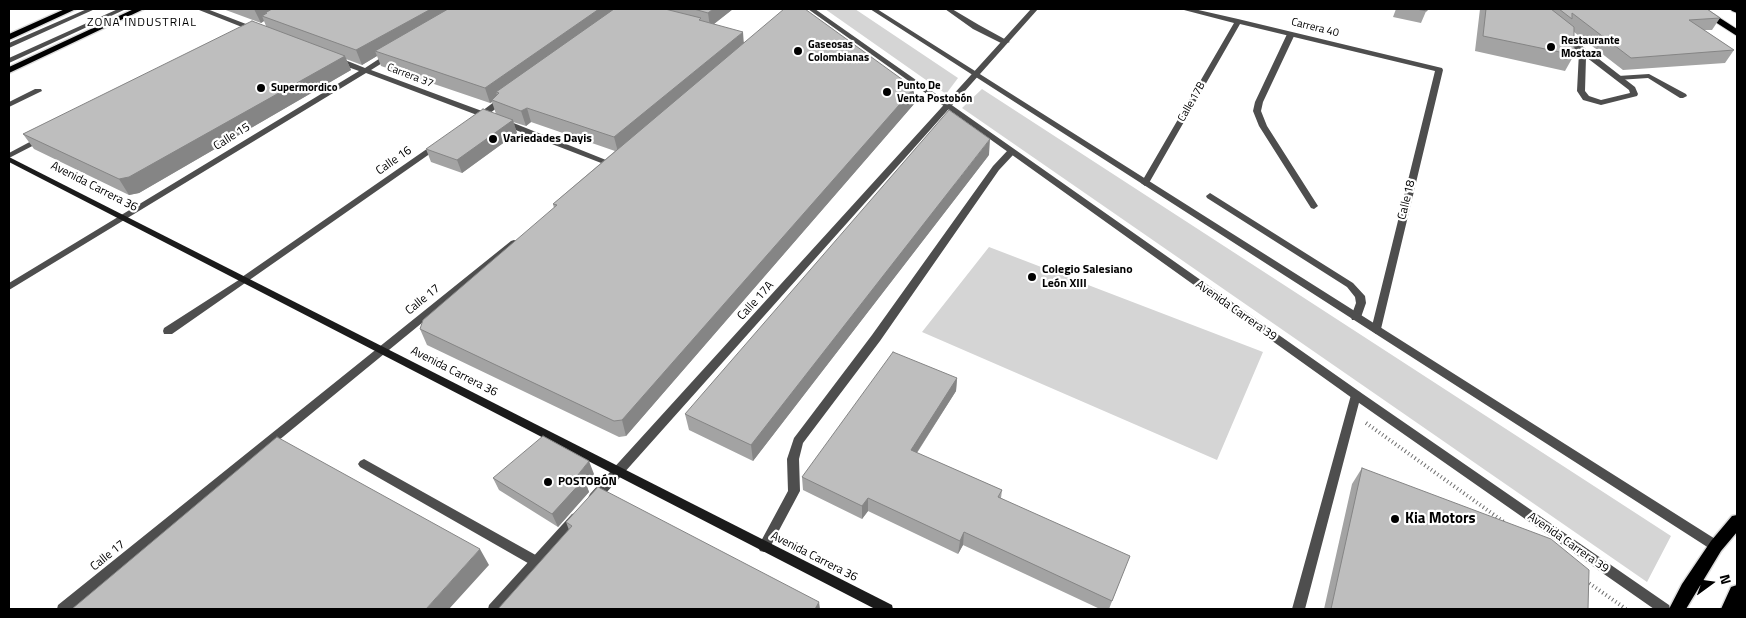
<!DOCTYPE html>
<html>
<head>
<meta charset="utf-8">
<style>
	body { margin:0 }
	#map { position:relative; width:1746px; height:618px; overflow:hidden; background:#fff; font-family:"Titillium Web",sans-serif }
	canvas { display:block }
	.frame { position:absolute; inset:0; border:10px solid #000; pointer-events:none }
	.north { position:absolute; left:1686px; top:558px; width:50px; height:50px; -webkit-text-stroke:4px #fff; paint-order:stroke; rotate:76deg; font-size:14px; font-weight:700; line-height:20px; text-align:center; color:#000 }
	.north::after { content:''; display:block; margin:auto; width:18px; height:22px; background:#000; clip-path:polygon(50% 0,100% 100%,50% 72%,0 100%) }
</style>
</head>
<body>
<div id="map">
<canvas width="1746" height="618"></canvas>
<div class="frame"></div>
<div class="north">N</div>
</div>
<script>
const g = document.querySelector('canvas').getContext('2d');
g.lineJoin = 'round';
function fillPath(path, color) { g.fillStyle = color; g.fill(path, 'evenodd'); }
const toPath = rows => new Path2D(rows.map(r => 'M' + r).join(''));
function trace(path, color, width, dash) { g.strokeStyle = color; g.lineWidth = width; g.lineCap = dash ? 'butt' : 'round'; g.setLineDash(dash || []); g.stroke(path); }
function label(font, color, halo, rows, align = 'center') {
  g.font = font + ' "Titillium Web",sans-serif'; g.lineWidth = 4.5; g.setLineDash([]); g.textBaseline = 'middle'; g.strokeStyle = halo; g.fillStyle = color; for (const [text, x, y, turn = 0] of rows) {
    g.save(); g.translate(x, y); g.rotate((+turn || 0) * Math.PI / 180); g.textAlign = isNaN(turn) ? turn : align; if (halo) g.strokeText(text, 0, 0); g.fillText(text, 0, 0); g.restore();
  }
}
fillPath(toPath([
	[825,9,855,9,958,78,946,94],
	[982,89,1671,536,1647,582,962,108],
	[989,247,1263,352,1217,460,922,332]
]), '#d5d5d5');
const primary = toPath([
	[65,9,76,9,9,40,9,34,65,9],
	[134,9,144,9,9,73,9,67,134,9],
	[1737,515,1737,532,1721,551,1686,609,1669,609,1682,584,1711,541,1732,516,1737,515],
	[1737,585,1737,609,1721,609,1731,587,1737,585]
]);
const trunk = toPath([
	[1695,9,1706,9,1737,29,1737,36,1695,9],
	[1730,9,1737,9,1737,13,1732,11,1730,9]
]);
trace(primary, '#dbdbdb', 3);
trace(trunk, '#dbdbdb', 2);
trace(toPath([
	[1366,423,1504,522],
	[1586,581,1626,609]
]), '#707070', 4, [1, 3]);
fillPath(toPath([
	[87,9,95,9,9,48,9,43,87,9],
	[118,9,126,9,9,63,9,58,118,9],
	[945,9,952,9,979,25,1010,42,1003,44,973,29,945,9],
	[1288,32,1295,34,1263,102,1261,111,1267,126,1318,206,1314,209,1311,208,1259,126,1253,111,1255,102,1288,32],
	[1649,74,1686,94,1687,96,1683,98,1680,98,1648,78,1618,80,1614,78,1618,76,1649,74],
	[35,89,41,89,42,91,9,107,9,102,35,89],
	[1011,149,1014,150,1014,154,999,170,880,341,803,443,799,459,800,491,768,551,764,552,760,551,758,547,760,543,788,491,787,459,794,438,872,335,993,166,1008,150,1011,149],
	[1210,193,1353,283,1365,296,1366,303,1360,320,1352,320,1351,317,1356,303,1355,297,1347,287,1207,198,1206,196,1210,193],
	[245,276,250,279,248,281,172,334,164,334,163,331,164,328,245,276],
	[364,459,541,558,543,562,541,566,537,568,533,566,360,467,358,464,360,461,364,459]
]), '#4e4e4e');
fillPath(toPath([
	[198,9,207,9,259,29,252,31,199,10,198,9],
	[1031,9,1038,9,598,502,594,503,590,502,588,498,590,494,1031,9],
	[1183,9,1194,9,1238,19,1442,68,1443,70,1380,333,1376,334,1371,330,1435,71,1240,24,1149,183,1145,186,1141,183,1234,23,1184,10,1183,9],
	[1562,35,1568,35,1635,87,1638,94,1637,96,1601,105,1583,100,1577,91,1579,52,1562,39,1562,35],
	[1586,57,1629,90,1630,93,1601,100,1589,96,1585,91,1586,57],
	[388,53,391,53,395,55,371,70,482,111,502,96,505,96,509,98,489,114,491,116,490,118,484,118,478,120,474,118,477,115,366,73,9,290,9,283,359,71,334,62,334,58,340,58,365,68,388,53],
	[500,120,506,120,616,164,615,166,609,166,500,124,500,120],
	[39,137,45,137,46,139,9,158,9,153,39,137],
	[434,144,440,144,441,146,248,281,242,281,240,279,242,277,434,144],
	[1356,391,1360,392,1361,395,1305,609,1292,609,1351,395,1352,392,1356,391],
	[576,513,580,514,582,518,580,522,502,609,488,609,489,605,572,514,576,513]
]), '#4e4e4e');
fillPath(toPath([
	[808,9,815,9,1360,392,1669,605,1670,609,1654,609,1352,398,808,9],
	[870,9,877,9,1720,542,1722,546,1720,550,1716,551,1712,550,870,9],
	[514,240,517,241,519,243,517,245,73,609,57,609,58,605,511,241,514,240]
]), '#4e4e4e');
fillPath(toPath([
	[9,157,892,605,893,609,875,609,9,162,9,157]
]), '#1b1b1b');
fillPath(primary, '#000');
fillPath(trunk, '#000');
fillPath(toPath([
	[223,9,733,9,714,24,744,42,914,88,914,104,626,436,619,437,427,345,420,329,554,208,553,204,615,151,531,122,526,126,513,122,517,133,462,173,431,162,426,149,496,114,492,102,490,103,381,66,377,56,362,65,346,59,351,70,139,193,129,195,34,149,23,134,266,26,264,21,261,23],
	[1396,9,1427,9,1421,23,1393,17],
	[1480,9,1707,9,1720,18,1712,30,1704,30,1734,50,1725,63,1623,70,1574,32,1574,55,1565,71,1475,51],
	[989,155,753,461,689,430,685,414],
	[957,378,956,391,917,453,1002,490,1001,498,1125,568,1109,609,1100,609,963,545,958,554,868,511,862,519,803,490,802,477],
	[1362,468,1588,609,1324,609,1352,484],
	[594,474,586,484,589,492,558,527,499,490,493,478],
	[566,522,820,609,569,530]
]), '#a3a3a3');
fillPath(toPath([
	[254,9,288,9,267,13,265,13,268,18,262,16,264,21,261,23],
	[431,9,461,9,375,51,377,56,362,65,356,50],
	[599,9,622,9,499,93,496,92,498,98,492,100,492,102,490,103,485,88],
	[713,9,733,9,710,27,708,13],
	[743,32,744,46,618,152,614,137],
	[345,56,351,70,139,193,129,195,119,179],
	[914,88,914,104,626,436,622,420],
	[527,108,531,122,526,126,521,111],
	[513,120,517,133,462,173,457,160],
	[990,139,989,155,753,461,751,445],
	[957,378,956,391,910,463,911,450],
	[589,461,594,474,586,484,589,492,558,527,552,514,577,476],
	[868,498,868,511,862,519,862,506],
	[964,532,963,545,958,554,960,541],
	[480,549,489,565,449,609,426,609],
	[819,602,820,609,815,609]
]), '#858585');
const building = toPath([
	[272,9,431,9,356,50,262,16,267,13,265,13,272,9],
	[448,9,599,9,485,88,375,51,448,9],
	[614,9,665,9,701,18,699,20,743,32,614,137,527,108,521,111,492,100,499,93,496,92,614,9],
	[694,9,713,9,708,13,694,9],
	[784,9,805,9,914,88,622,420,614,421,420,329,423,320,557,205,553,204,784,9],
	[1416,9,1427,9,1427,11,1416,9],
	[1486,9,1551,9,1574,27,1574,55,1483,36,1486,9],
	[1559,9,1707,9,1720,18,1689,20,1734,50,1631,58,1572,13,1572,19,1559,9],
	[252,21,345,56,129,177,119,179,23,134,252,21],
	[483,109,513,120,457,160,426,149,483,109],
	[949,110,990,139,751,445,685,414,949,110],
	[893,352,957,378,911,450,1002,490,998,497,1130,556,1112,601,964,532,960,541,868,498,862,506,802,477,893,352],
	[543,436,589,461,577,476,584,479,552,514,493,478,543,436],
	[277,437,480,549,426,609,72,609,277,437],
	[1362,468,1551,539,1589,570,1588,609,1331,609,1362,468],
	[598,487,819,602,815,609,498,609,572,526,566,522,598,487]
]);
fillPath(building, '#bebebe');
trace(building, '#858585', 1);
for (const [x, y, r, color] of [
	[1551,47,5,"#000"],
	[798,51,5,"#000"],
	[261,88,5,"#000"],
	[887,92,5,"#000"],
	[493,139,5,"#000"],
	[1032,277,5,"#000"],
	[548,482,5,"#000"],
	[1395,519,5,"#000"]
]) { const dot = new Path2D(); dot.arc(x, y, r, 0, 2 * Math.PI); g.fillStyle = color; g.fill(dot); trace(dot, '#fff', 2); }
label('11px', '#000', '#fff', [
	["Carrera 40",1315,28,14],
	["Carrera 37",410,76,21],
	["Calle 17B",1192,102,-60]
]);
label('bold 11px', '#000', '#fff', [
	["Restaurante",1561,41],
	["Mostaza",1561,54],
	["Gaseosas",808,45],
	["Colombianas",808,58],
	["Punto De",897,86],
	["Venta Postobón",897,99],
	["Supermordico",271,88]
], 'left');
g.letterSpacing = '1px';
label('12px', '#000', '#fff', [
	["ZONA INDUSTRIAL",142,23]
]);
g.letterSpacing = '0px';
label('12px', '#000', '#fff', [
	["Calle 15",232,137,-32],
	["Calle 16",394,161,-35],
	["Avenida Carrera 36",94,187,27],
	["Calle 18",1407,200,-76],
	["Calle 17",423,300,-39],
	["Calle 17A",756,301,-48],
	["Avenida Carrera 39",1236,311,35],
	["Avenida Carrera 36",454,372,27],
	["Avenida Carrera 39",1568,543,35],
	["Calle 17",108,556,-39],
	["Avenida Carrera 36",814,557,27]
]);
label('bold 12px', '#000', '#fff', [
	["Variedades Dayis",503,139],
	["Colegio Salesiano",1042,270],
	["León XIII",1042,284],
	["POSTOBÓN",558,482]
], 'left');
label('bold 15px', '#000', '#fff', [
	["Kia Motors",1405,519]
], 'left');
</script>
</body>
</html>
